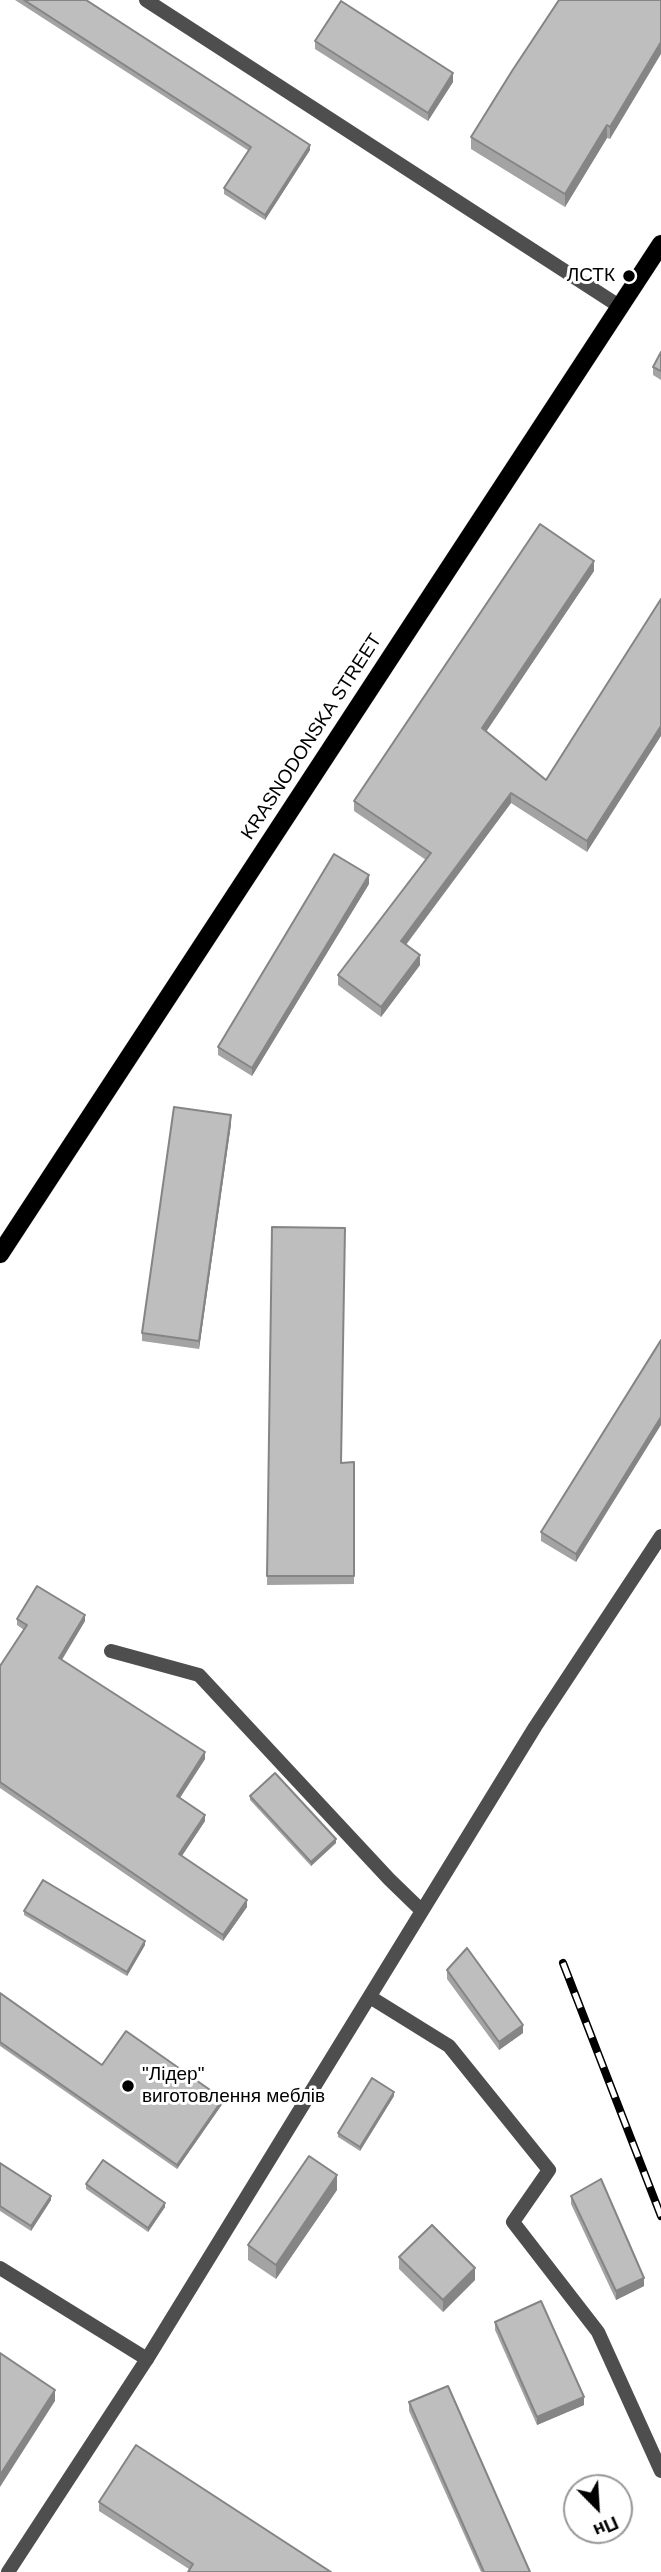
<!DOCTYPE html>
<html>
<head>
<meta charset="utf-8">
<style>
	body { margin:0 }
	#map { position:relative; width:661px; height:2572px; overflow:hidden; background:#fff; font-family:Helvetica,sans-serif }
	canvas { display:block }
	.north { position:absolute; left:563px; top:2474px; width:70px; height:70px; box-sizing:border-box; background:#fff; border:2px solid #999; border-radius:50%; rotate:156deg; font-size:19px; font-weight:700; line-height:28px; text-align:center; color:#000 }
	.north::after { content:''; display:block; margin:auto; width:24px; height:32px; background:#000; clip-path:polygon(50% 0,100% 100%,50% 72%,0 100%) }
</style>
</head>
<body>
<div id="map">
<canvas width="661" height="2572"></canvas>
<div class="north">Пн</div>
</div>
<script>
const g = document.querySelector('canvas').getContext('2d');
g.lineJoin = 'round';
const toPath = rows => new Path2D(rows.map(r => 'M' + r).join(''));
function trace(path, color, width, dash) { g.strokeStyle = color; g.lineWidth = width; g.lineCap = dash ? 'butt' : 'round'; g.setLineDash(dash || []); g.stroke(path); }
function fillPath(path, color) { g.fillStyle = color; g.fill(path, 'evenodd'); }
function label(font, color, halo, rows, align = 'center') {
  g.font = font + ' Helvetica,sans-serif'; g.lineWidth = 6; g.setLineDash([]); g.textBaseline = 'middle'; g.strokeStyle = halo; g.fillStyle = color; for (const [text, x, y, turn = 0] of rows) {
    g.save(); g.translate(x, y); g.rotate((+turn || 0) * Math.PI / 180); g.textAlign = isNaN(turn) ? turn : align; if (halo) g.strokeText(text, 0, 0); g.fillText(text, 0, 0); g.restore();
  }
}
const primary = toPath([
	[0,1254,661,244]
]);
trace(primary, '#dbdbdb', 19);
trace(toPath([
	[111,1651,199,1675,389,1879,422,1911],
	[370,1997,449,2046,549,2170,513,2222,598,2332,661,2471],
	[147,2359,535,1727,661,1536]
]), '#4e4e4e', 14);
trace(toPath([
	[146,0,619,306],
	[0,2268,147,2359,8,2572]
]), '#4e4e4e', 14);
trace(primary, '#000', 18);
const rail = toPath([
	[563,1963,661,2216]
]);
trace(rail, '#000', 8);
trace(rail, '#fff', 5, [16]);
fillPath(toPath([
	[15,0,86,0,310,150,265,220,224,194,224,188,249,151],
	[661,0,610,139,607,138,565,207,471,149,471,137],
	[315,41,453,82,428,121,315,49],
	[661,352,661,380,653,375,653,367],
	[594,571,486,731,546,780,661,599,587,852,511,803,406,945,420,965,381,1017,338,985,338,975,426,860,354,811,354,801],
	[369,884,252,1076,218,1055,218,1047],
	[231,1124,199,1349,142,1341,142,1333],
	[272,1227,341,1463,354,1462,354,1584,267,1585],
	[661,1340,576,1562,541,1541,541,1532],
	[17,1619,85,1621,62,1660,205,1759,180,1798,205,1821,182,1856,247,1907,223,1941,0,1788,0,1666,24,1630,17,1625],
	[250,1796,336,1843,311,1866,250,1800],
	[24,1911,145,1945,127,1976,24,1915],
	[447,1970,523,2033,499,2050,447,1979],
	[0,1993,102,2065,223,2103,177,2169,0,2046],
	[394,2096,360,2151,338,2137,338,2133],
	[0,2163,51,2200,31,2231,0,2211],
	[86,2184,165,2207,148,2232,86,2189],
	[337,2190,276,2279,248,2260,248,2245],
	[571,2196,644,2286,616,2300,571,2204],
	[399,2257,475,2280,443,2312,399,2269],
	[495,2322,584,2405,537,2425,495,2330],
	[409,2402,530,2572,481,2572,409,2411],
	[99,2502,331,2572,189,2569,99,2511]
]), '#a3a3a3');
fillPath(toPath([
	[661,42,661,54,610,139,610,127],
	[453,73,453,82,428,121,428,113],
	[607,125,607,138,565,207,565,194],
	[310,145,310,150,265,220,265,215],
	[594,561,594,571,482,738,482,728],
	[661,726,661,736,587,852,587,841],
	[511,793,511,803,401,951,401,941],
	[369,875,369,884,252,1076,252,1068],
	[420,955,420,965,381,1017,381,1007],
	[231,1115,231,1124,199,1349,199,1341],
	[661,1417,661,1425,576,1562,576,1554],
	[85,1615,85,1621,59,1664,59,1658],
	[205,1752,205,1759,177,1802,177,1796],
	[205,1815,205,1821,179,1860,179,1854],
	[336,1839,336,1843,311,1866,311,1862],
	[247,1900,247,1907,223,1941,223,1935],
	[145,1941,145,1945,127,1976,127,1972],
	[523,2025,523,2033,499,2050,499,2042],
	[394,2092,394,2096,360,2151,360,2147],
	[223,2099,223,2103,177,2169,177,2165],
	[337,2175,337,2190,276,2279,276,2265],
	[51,2196,51,2200,31,2231,31,2226],
	[165,2203,165,2207,148,2232,148,2228],
	[475,2268,475,2280,443,2312,443,2300],
	[644,2278,644,2286,616,2300,616,2291],
	[55,2390,55,2401,0,2487,0,2475],
	[584,2397,584,2405,537,2425,537,2417]
]), '#858585');
const building = toPath([
	[24,0,86,0,310,145,265,215,224,188,251,147,24,0],
	[559,0,661,0,661,42,610,127,607,125,565,194,471,137,512,71,559,0],
	[341,1,453,73,428,113,315,41,341,1],
	[661,352,661,371,653,367,661,352],
	[540,524,594,561,482,728,546,780,661,599,661,726,587,841,511,793,401,941,420,955,381,1007,338,975,431,853,354,801,540,524],
	[334,854,369,875,252,1068,218,1047,334,854],
	[174,1107,231,1115,199,1341,142,1333,174,1107],
	[272,1227,345,1228,341,1463,354,1462,354,1576,267,1576,272,1227],
	[661,1340,661,1417,576,1554,541,1532,661,1340],
	[37,1586,85,1615,59,1658,205,1752,177,1796,205,1815,179,1854,247,1900,223,1935,0,1782,0,1666,27,1625,17,1619,37,1586],
	[275,1773,336,1839,311,1862,250,1796,275,1773],
	[43,1880,145,1941,127,1972,24,1911,43,1880],
	[467,1948,523,2025,499,2042,447,1970,467,1948],
	[0,1993,102,2065,126,2031,223,2099,177,2165,0,2042,0,1993],
	[372,2078,394,2092,360,2147,338,2133,372,2078],
	[309,2156,337,2175,276,2265,248,2245,309,2156],
	[103,2160,165,2203,148,2228,86,2184,103,2160],
	[0,2163,51,2196,31,2226,0,2206,0,2163],
	[601,2179,644,2278,616,2291,571,2196,601,2179],
	[432,2225,475,2268,443,2300,399,2257,432,2225],
	[541,2301,584,2397,537,2417,495,2322,541,2301],
	[0,2353,55,2390,0,2475,0,2353],
	[448,2386,530,2572,484,2572,409,2402,448,2386],
	[136,2445,331,2572,188,2572,193,2564,99,2502,136,2445]
]);
fillPath(building, '#bebebe');
trace(building, '#858585', 2);
for (const [x, y, r, color] of [
	[629,276,7,"#000"],
	[128,2086,7,"#000"]
]) { const dot = new Path2D(); dot.arc(x, y, r, 0, 2 * Math.PI); g.fillStyle = color; g.fill(dot); trace(dot, '#fff', 2.5); }
label('19px', '#000', '#fff', [
	["ЛСТК",615,276],
	["\"Лідер\"",142,2075,"left"],
	["виготовлення меблів",142,2097,"left"]
], 'right');
label('19px', '#000', '#fff', [
	["KRASNODONSKA STREET",312,737,-57]
]);
</script>
</body>
</html>
